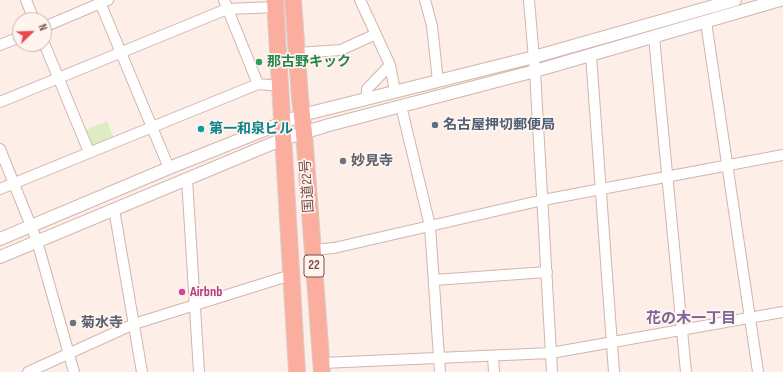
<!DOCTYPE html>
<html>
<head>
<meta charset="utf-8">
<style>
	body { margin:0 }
	#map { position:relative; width:783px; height:372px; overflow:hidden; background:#fdefe7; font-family:"Sofia Sans Condensed",sans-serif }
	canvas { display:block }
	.north { position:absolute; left:12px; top:12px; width:40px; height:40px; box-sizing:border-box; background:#fff4ee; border:1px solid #c9b2ac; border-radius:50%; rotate:67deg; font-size:11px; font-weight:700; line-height:16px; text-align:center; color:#784e4a }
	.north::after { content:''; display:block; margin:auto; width:14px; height:18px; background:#eb484e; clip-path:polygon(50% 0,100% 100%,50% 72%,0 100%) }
</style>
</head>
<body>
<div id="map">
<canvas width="783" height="372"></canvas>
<div class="north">N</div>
</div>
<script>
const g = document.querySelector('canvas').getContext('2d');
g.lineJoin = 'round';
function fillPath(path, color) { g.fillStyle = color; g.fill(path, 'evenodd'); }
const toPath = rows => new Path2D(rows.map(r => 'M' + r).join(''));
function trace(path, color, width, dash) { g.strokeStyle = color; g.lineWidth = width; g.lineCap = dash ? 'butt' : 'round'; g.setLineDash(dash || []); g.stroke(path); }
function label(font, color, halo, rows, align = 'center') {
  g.font = font + ' "Sofia Sans Condensed","Noto Sans JP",sans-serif'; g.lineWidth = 3.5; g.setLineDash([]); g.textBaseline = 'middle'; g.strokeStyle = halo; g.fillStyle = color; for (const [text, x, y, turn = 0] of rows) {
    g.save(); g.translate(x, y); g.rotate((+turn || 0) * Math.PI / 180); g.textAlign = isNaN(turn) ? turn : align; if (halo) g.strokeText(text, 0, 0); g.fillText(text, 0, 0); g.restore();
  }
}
fillPath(toPath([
	[107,121,114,139,93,148,83,131]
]), '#deecc4');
const minor = toPath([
	[26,0,34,20],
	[99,0,169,168],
	[224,0,258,84],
	[360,0,390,65,395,91],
	[425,0,432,26,438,81],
	[529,0,535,71,552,372],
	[706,22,758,372],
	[44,27,108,0],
	[654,37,686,372],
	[44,43,89,152],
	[0,45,20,37],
	[297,53,341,50,376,34],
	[591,55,614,372],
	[367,98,367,89,390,65],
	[0,102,227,9,276,7],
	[401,106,430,226,440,372],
	[0,149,37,241,74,372],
	[187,179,199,372],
	[0,189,258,84,281,86],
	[114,209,142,372],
	[313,250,334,248,543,200,783,155],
	[434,280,547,272],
	[493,356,494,372],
	[322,363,551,353,783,312],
	[28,372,134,324,291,275]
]);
const tertiary = toPath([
	[0,239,169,168,302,115,534,57,735,0],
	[0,257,283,139,329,125,535,71,780,0]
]);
const trunk = toPath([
	[275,0,297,372],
	[293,0,300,98,304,133,322,372]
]);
trace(minor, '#d2b5ae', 12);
trace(tertiary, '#d2b5ae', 14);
trace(trunk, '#d9cdcc', 18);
trace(minor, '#fff', 10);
trace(tertiary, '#fff', 12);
trace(trunk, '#fbae9d', 16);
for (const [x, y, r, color] of [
	[259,62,4,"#2e9e5b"],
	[435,125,4,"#5c6f8a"],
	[201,129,4,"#0f9aa8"],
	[343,161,4,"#6b7280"],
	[182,292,4,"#d1479c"],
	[73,323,4,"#6b7280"]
]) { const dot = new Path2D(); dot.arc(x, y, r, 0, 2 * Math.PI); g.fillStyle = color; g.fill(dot); trace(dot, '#fff4ee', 1.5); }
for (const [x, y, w] of [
	[314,266,20]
]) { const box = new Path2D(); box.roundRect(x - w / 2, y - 11, w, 22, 3); g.fillStyle = '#fff4ee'; g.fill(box); trace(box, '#784e4a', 1); }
label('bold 13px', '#784e4a', null, [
	["22",314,266]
]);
label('bold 14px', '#27864d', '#fff4ee', [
	["那古野キック",267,62]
], 'left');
label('bold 14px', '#4e5e75', '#fff4ee', [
	["名古屋押切郵便局",443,125]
], 'left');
label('bold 14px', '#0d838f', '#fff4ee', [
	["第一和泉ビル",209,129]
], 'left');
label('bold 14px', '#5b616d', '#fff4ee', [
	["妙見寺",351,161],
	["菊水寺",81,323]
], 'left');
label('14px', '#784e4a', '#fff4ee', [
	["国道22号",308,186,-94]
]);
label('bold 14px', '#b23c85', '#fff4ee', [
	["Airbnb",190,292]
], 'left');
label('bold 15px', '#7b669b', '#fff4ee', [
	["花の木一丁目",691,319]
]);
</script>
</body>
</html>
